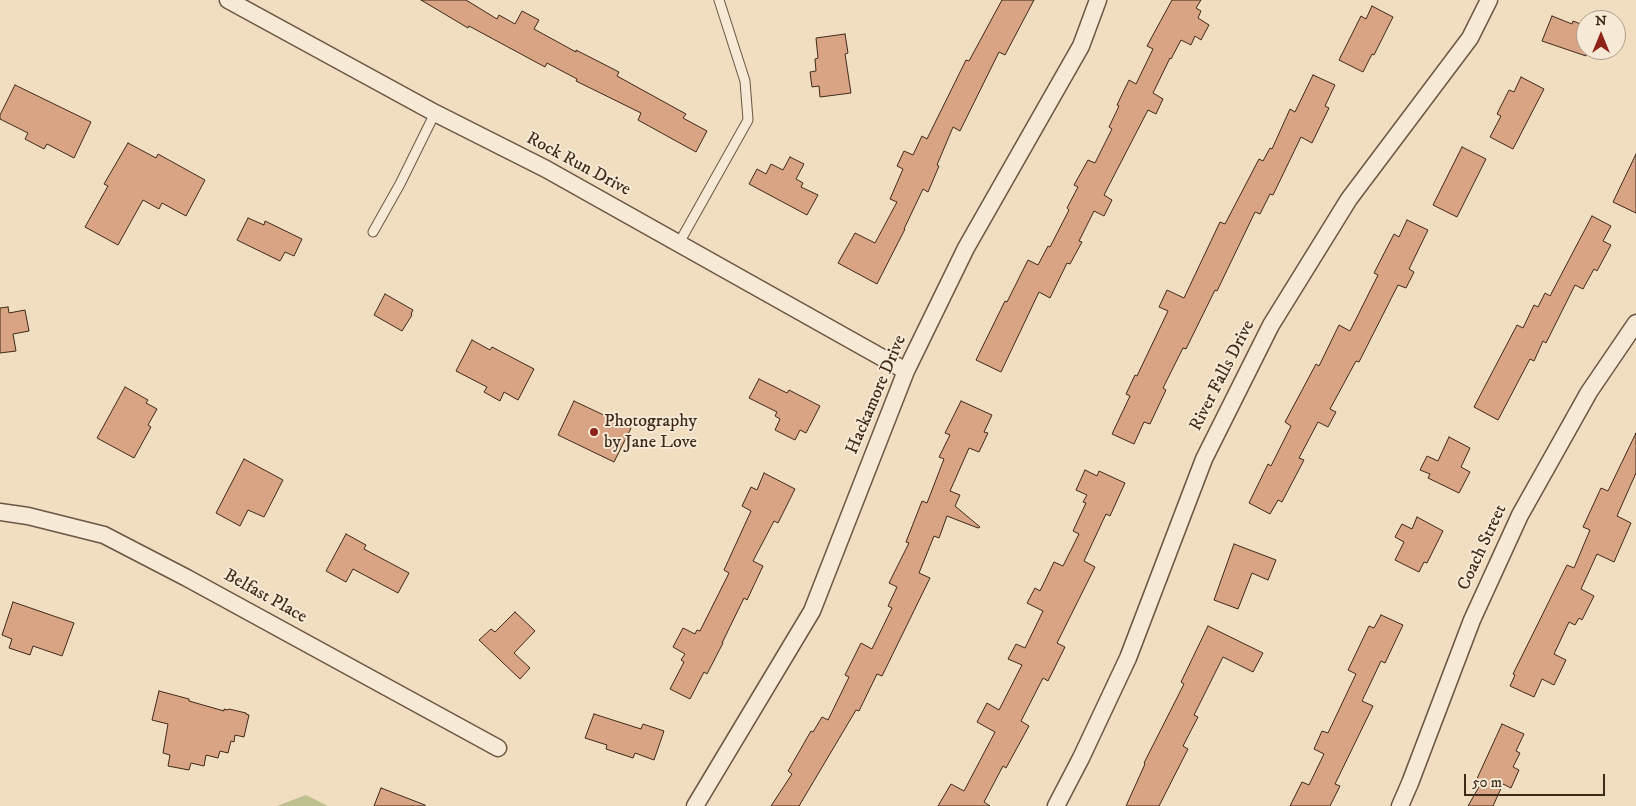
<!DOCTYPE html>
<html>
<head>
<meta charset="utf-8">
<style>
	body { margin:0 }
	#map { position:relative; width:1636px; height:806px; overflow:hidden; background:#f1ddc0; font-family:"IM FELL DW Pica",serif }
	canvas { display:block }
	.north { position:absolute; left:1576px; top:10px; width:50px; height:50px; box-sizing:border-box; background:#f6e9d6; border:1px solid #ad9c8a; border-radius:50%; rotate:0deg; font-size:14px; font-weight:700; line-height:20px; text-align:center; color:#3f2919 }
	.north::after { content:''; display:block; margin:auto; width:18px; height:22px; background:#8f2418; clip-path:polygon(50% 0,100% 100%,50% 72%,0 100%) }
	.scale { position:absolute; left:1464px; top:774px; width:141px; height:22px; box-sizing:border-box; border:2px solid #3f2919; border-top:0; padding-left:6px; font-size:15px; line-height:18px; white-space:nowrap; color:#3f2919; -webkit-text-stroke:4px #f6e9d6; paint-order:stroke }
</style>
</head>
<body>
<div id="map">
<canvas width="1636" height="806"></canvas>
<div class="north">N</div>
<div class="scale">50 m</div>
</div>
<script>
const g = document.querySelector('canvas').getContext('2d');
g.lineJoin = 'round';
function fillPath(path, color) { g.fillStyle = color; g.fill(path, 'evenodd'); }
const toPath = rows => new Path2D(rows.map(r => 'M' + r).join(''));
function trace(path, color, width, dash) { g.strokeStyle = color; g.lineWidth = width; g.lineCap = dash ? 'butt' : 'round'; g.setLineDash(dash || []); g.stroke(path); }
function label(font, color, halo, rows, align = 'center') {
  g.font = font + ' "IM FELL DW Pica",serif'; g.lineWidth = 4; g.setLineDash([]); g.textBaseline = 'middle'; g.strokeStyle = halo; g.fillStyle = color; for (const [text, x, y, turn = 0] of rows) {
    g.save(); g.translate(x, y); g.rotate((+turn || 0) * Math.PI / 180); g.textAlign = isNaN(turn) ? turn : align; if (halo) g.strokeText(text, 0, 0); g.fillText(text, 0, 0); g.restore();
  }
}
fillPath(toPath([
	[306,795,328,806,277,806]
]), '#bec090');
const building = toPath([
	[421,0,466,0,497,19,499,15,515,24,522,11,539,20,534,29,576,52,576,50,619,72,617,76,686,114,683,118,707,131,696,152,638,120,641,113,576,81,577,79,547,63,545,67,469,26,468,28,421,0],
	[1002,0,1034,0,1005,55,999,52,960,131,953,127,937,165,939,166,928,192,923,189,904,229,905,229,877,284,838,263,855,233,875,243,897,202,890,199,903,169,897,166,904,151,913,155,922,136,927,139,966,60,969,61,1002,0],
	[1172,0,1201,0,1196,8,1201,11,1198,18,1209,25,1201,40,1195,36,1191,45,1181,40,1171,59,1170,58,1153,93,1163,99,1156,114,1148,110,1104,195,1112,200,1104,216,1094,211,1079,241,1082,242,1070,264,1067,263,1050,298,1039,292,1001,372,976,360,1005,301,1007,302,1028,260,1038,265,1048,246,1050,247,1069,210,1067,208,1078,187,1074,185,1088,160,1095,163,1112,129,1109,127,1119,106,1117,105,1129,80,1136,84,1153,49,1147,46,1172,0],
	[1372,6,1393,17,1374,55,1372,54,1363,72,1339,60,1361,16,1366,19,1372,6],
	[1552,16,1572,24,1573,21,1586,26,1586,56,1542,41,1552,16],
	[845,34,848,53,845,54,851,93,820,97,819,86,812,87,810,72,816,71,815,59,818,58,816,38,845,34],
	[1313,75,1335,85,1325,106,1329,108,1312,143,1301,137,1273,195,1270,194,1260,214,1255,212,1217,291,1215,290,1186,349,1183,348,1163,388,1166,390,1150,424,1144,422,1134,444,1112,434,1130,396,1126,394,1135,375,1137,376,1168,311,1159,307,1167,290,1184,298,1220,222,1225,224,1259,159,1263,161,1270,148,1272,149,1290,109,1295,112,1313,75],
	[1521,77,1544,89,1513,149,1490,137,1501,116,1497,114,1509,90,1514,92,1521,77],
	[15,85,91,122,74,158,47,144,44,149,25,139,28,133,0,119,0,115,15,85],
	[128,143,156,158,158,154,205,180,186,216,162,203,159,209,143,200,118,245,85,227,108,186,104,184,128,143],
	[1462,147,1486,159,1457,217,1433,205,1462,147],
	[1636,154,1636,213,1613,202,1636,154],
	[790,157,804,164,796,179,803,183,801,187,818,195,807,215,749,184,757,169,766,174,771,164,783,170,790,157],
	[1592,216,1611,226,1603,241,1611,245,1597,271,1594,269,1583,289,1575,285,1546,343,1543,341,1534,361,1530,359,1498,420,1474,407,1517,325,1523,328,1534,305,1538,307,1545,293,1550,296,1592,216],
	[248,218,264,225,265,221,302,239,294,256,285,252,280,261,237,240,248,218],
	[1407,220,1428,230,1409,269,1414,272,1406,288,1398,285,1359,362,1356,361,1330,409,1336,412,1328,427,1318,422,1299,458,1304,460,1282,502,1278,500,1270,514,1249,503,1268,464,1271,466,1291,426,1285,422,1316,364,1319,366,1339,325,1350,331,1378,275,1374,273,1394,234,1399,237,1407,220],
	[385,294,413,310,411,314,412,315,402,331,374,315,385,294],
	[8,307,9,313,25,310,29,331,13,334,16,351,0,353,0,308,8,307],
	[472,340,490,350,492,347,534,369,518,400,504,392,500,401,484,392,487,387,456,371,472,340],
	[759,379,787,393,789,390,820,406,806,433,800,430,795,440,775,430,780,419,775,416,777,412,749,398,759,379],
	[125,387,148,400,146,403,157,409,148,425,151,427,134,458,97,438,125,387],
	[574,401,631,428,614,462,558,435,574,401],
	[961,401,992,415,984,432,988,433,979,452,969,448,950,491,960,495,955,506,980,527,978,528,947,516,939,538,934,536,919,573,930,578,882,676,877,674,859,711,856,710,799,806,771,806,792,774,788,771,811,731,813,732,822,717,828,720,849,677,845,675,861,643,872,649,892,608,888,606,897,587,889,583,909,543,906,542,922,501,927,503,944,459,939,457,950,435,945,433,961,401],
	[1636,433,1636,473,1617,516,1631,523,1614,562,1597,554,1581,589,1594,596,1582,620,1579,618,1575,625,1569,622,1554,654,1566,660,1554,685,1542,679,1534,697,1510,686,1515,675,1513,674,1567,565,1574,568,1590,530,1583,527,1601,488,1608,491,1636,433],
	[1449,437,1470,448,1461,467,1470,472,1459,493,1428,478,1430,474,1420,470,1427,456,1438,461,1449,437],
	[244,459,283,480,264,517,248,510,240,526,216,513,244,459],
	[1085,470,1097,476,1099,471,1125,483,1110,516,1106,514,1084,561,1095,567,1057,643,1065,647,1048,681,1043,678,1021,721,1029,726,1006,768,1003,766,984,802,990,806,938,806,951,784,964,791,995,732,977,722,987,703,999,710,1022,665,1008,659,1016,644,1025,648,1043,611,1027,603,1035,588,1040,591,1054,562,1063,566,1079,534,1073,531,1086,503,1083,502,1087,495,1076,490,1085,470],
	[764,473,795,489,778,523,774,521,753,561,763,566,747,600,744,598,722,643,723,643,707,674,704,672,690,699,670,689,684,662,681,660,685,654,673,647,683,628,695,634,697,630,700,631,729,573,724,570,751,511,742,506,751,487,757,490,764,473],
	[1417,517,1443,531,1427,563,1424,562,1419,572,1395,560,1404,542,1395,537,1402,524,1412,529,1417,517],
	[346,534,366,545,364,549,409,573,398,593,353,569,346,582,326,571,346,534],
	[1234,544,1276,560,1268,580,1252,573,1238,609,1214,600,1234,544],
	[13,602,74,623,62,656,33,646,30,655,9,648,12,639,2,635,13,602],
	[515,612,535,631,514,653,530,668,520,679,479,640,491,629,495,632,515,612],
	[1381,615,1403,625,1385,663,1381,661,1362,701,1373,706,1335,784,1340,786,1330,806,1290,806,1302,782,1309,785,1324,754,1314,749,1322,731,1328,733,1356,674,1348,670,1369,626,1374,628,1381,615],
	[1208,626,1263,653,1253,672,1223,657,1194,715,1198,717,1183,746,1188,749,1159,806,1126,806,1145,764,1144,763,1184,684,1181,682,1208,626],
	[159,691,189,699,189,701,224,711,224,709,228,710,229,709,246,713,246,714,249,715,244,737,235,735,234,742,231,741,228,753,220,751,218,758,206,755,204,766,191,763,189,770,168,766,170,755,163,753,168,724,152,720,159,691],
	[594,714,641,729,643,724,664,731,654,760,635,753,633,758,606,749,607,745,585,738,594,714],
	[1502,724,1524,734,1516,751,1520,753,1513,767,1519,770,1511,788,1503,784,1493,806,1468,806,1480,785,1475,783,1502,724],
	[381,788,425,805,425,806,374,806,381,788]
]);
fillPath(building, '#d9a483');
trace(building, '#3f2919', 1);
const service = toPath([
	[373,232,400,184,435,113],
	[679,243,748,120,745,81,719,0]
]);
const minor = toPath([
	[228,0,435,113,546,169,906,371],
	[0,512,28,516,104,535,187,578,498,748],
	[695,806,812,611,906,371,966,248,1081,46,1098,0],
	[1056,806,1081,758,1128,658,1204,459,1271,325,1349,199,1470,38,1489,0],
	[1400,806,1410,783,1472,620,1520,515,1589,392,1636,323]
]);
trace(service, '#6c5643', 11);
trace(minor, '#6c5643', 19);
trace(service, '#f6e9d6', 9);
trace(minor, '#f6e9d6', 16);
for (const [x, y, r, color] of [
	[594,432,5,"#8f2418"]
]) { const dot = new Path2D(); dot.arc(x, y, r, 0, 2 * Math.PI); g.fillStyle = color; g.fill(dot); trace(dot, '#f6e9d6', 2); }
label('18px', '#3f2919', '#f6e9d6', [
	["Rock Run Drive",578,165,28],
	["River Falls Drive",1223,376,-63],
	["Hackamore Drive",877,395,-67],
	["Coach Street",1483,548,-65],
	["Belfast Place",265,597,29]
]);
label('18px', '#3f2919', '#f6e9d6', [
	["Photography",604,422],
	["by Jane Love",604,443]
], 'left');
</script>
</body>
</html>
